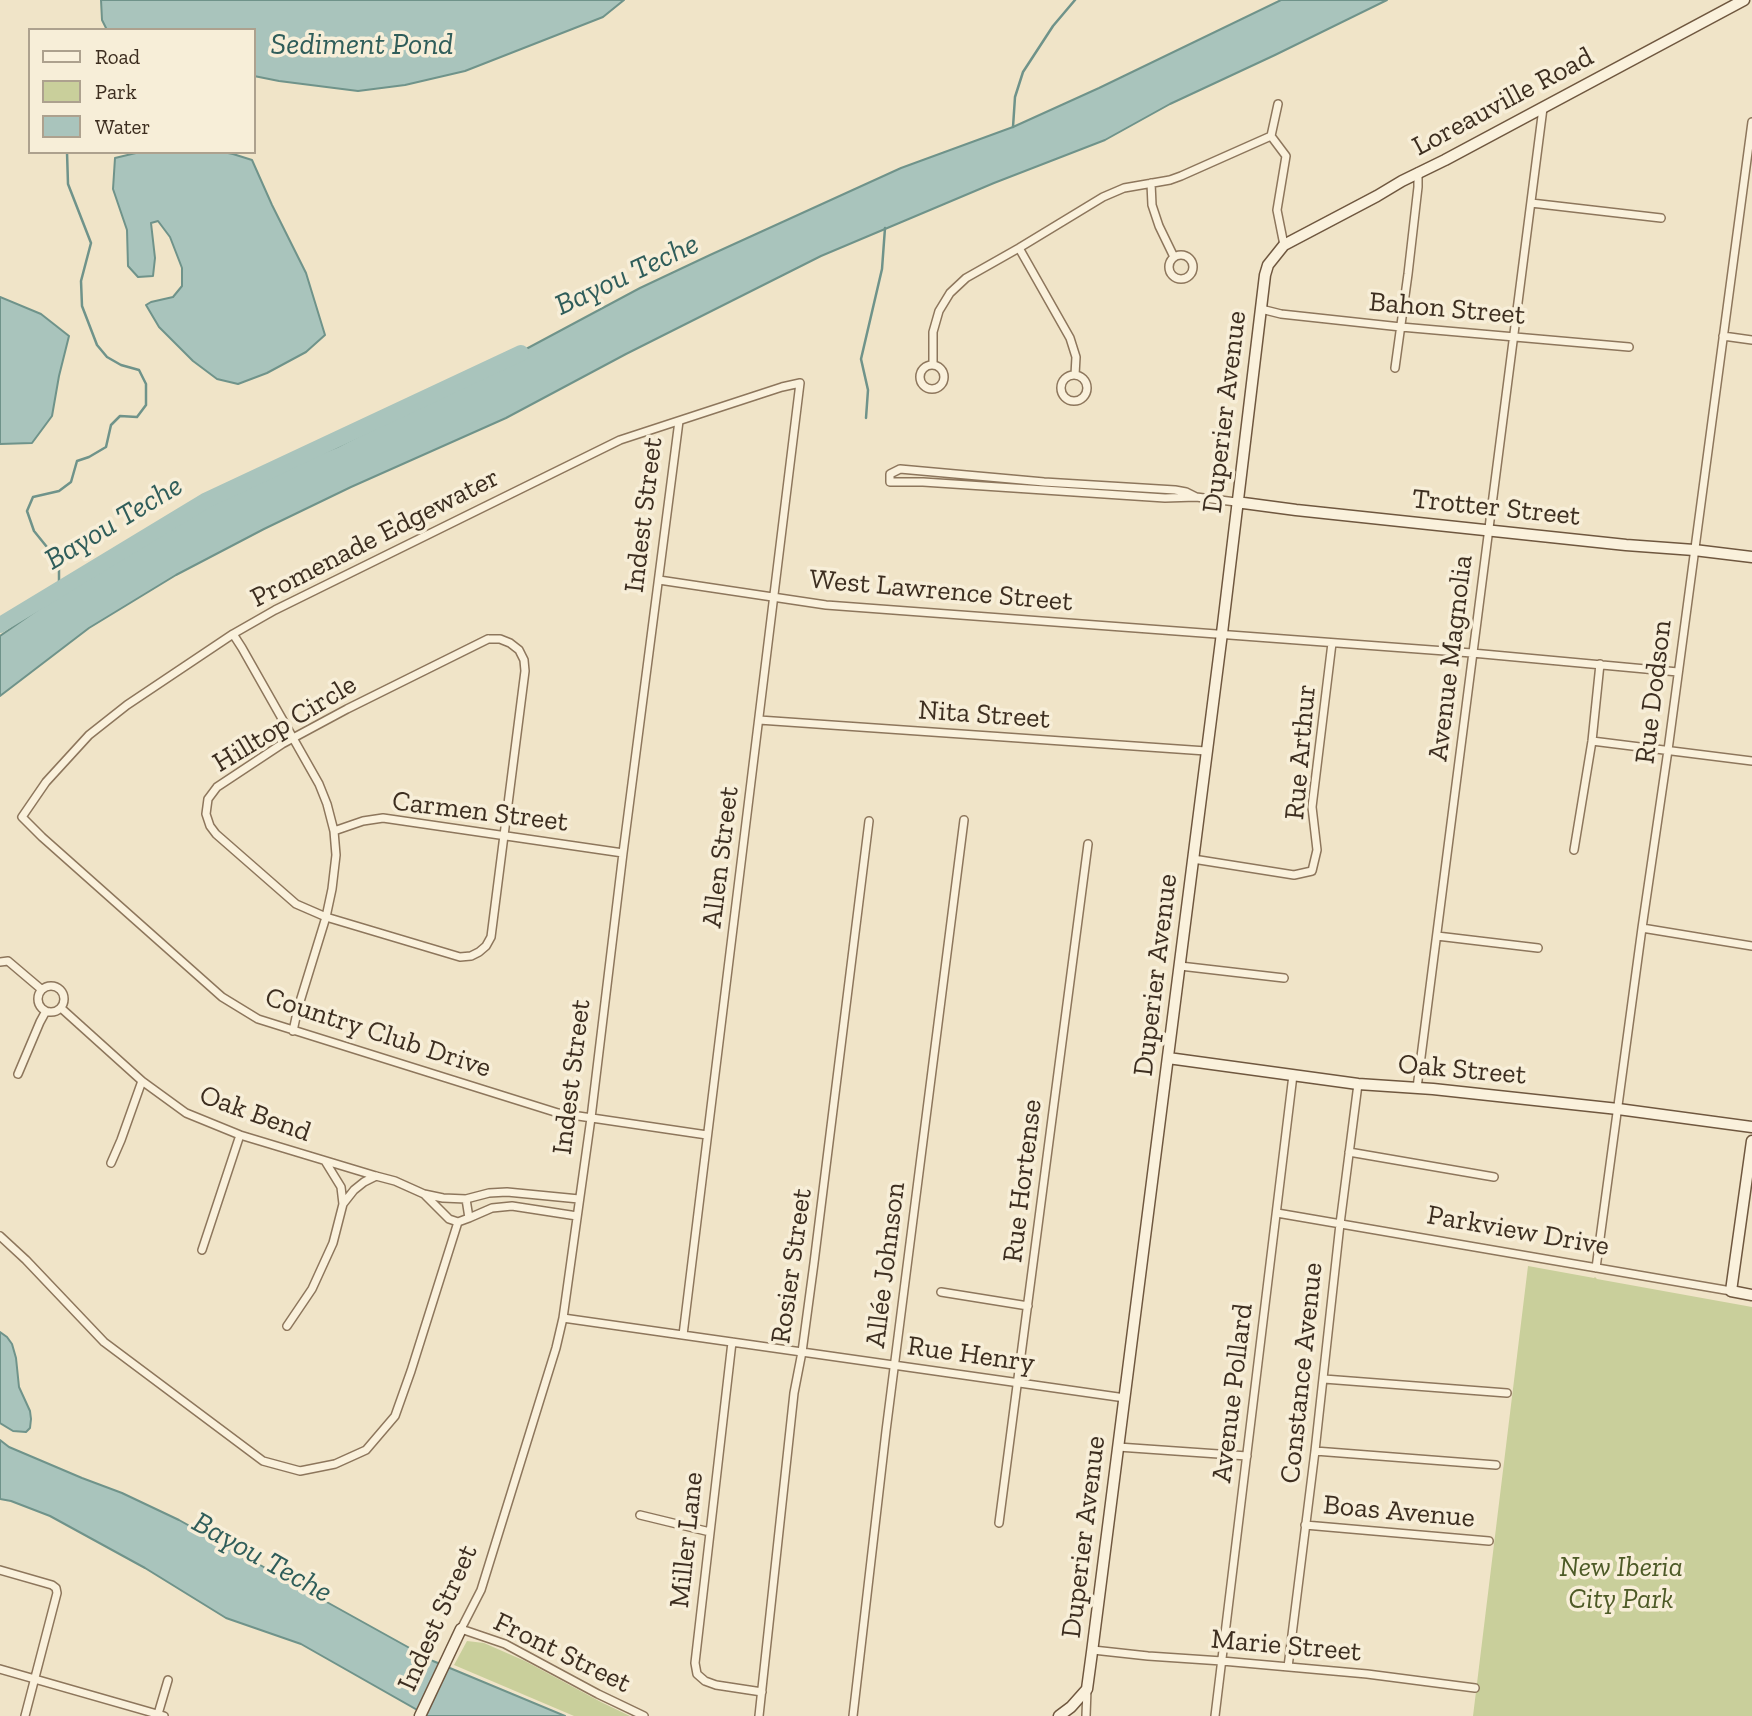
<!DOCTYPE html>
<html>
<head>
<meta charset="utf-8">
<style>
	body { margin:0 }
	#map { position:relative; width:1752px; height:1716px; overflow:hidden; background:#f0e4c8; font-family:"Zilla Slab",serif }
	canvas { display:block }
	.legend { position:absolute; left:28px; top:28px; width:228px; height:126px; box-sizing:border-box; background:#f7eed8; border:2px solid #ada18e; margin:0; padding:9px 12px; list-style:none; font-size:21px; color:#3d2e20 }
	.legend li { display:flex; align-items:center; gap:14px; height:35px }
	.legend b { width:35px; border:2px solid #ada18e }
</style>
</head>
<body>
<div id="map">
<canvas width="1752" height="1716"></canvas>
<ul class="legend">
<li><b style="height:9px;background:#faf1dc"></b>Road</li>
<li><b style="height:19px;background:#c9cf9b"></b>Park</li>
<li><b style="height:19px;background:#a9c4bc"></b>Water</li>
</ul>
</div>
<script>
const g = document.querySelector('canvas').getContext('2d');
g.lineJoin = 'round';
function fillPath(path, color) { g.fillStyle = color; g.fill(path, 'evenodd'); }
const toPath = rows => new Path2D(rows.map(r => 'M' + r).join(''));
function trace(path, color, width, dash) { g.strokeStyle = color; g.lineWidth = width; g.lineCap = dash ? 'butt' : 'round'; g.setLineDash(dash || []); g.stroke(path); }
function label(font, color, halo, rows, align = 'center') {
  g.font = font + ' "Zilla Slab",serif'; g.lineWidth = 7; g.setLineDash([]); g.textBaseline = 'middle'; g.strokeStyle = halo; g.fillStyle = color; for (const [text, x, y, turn = 0] of rows) {
    g.save(); g.translate(x, y); g.rotate((+turn || 0) * Math.PI / 180); g.textAlign = isNaN(turn) ? turn : align; if (halo) g.strokeText(text, 0, 0); g.fillText(text, 0, 0); g.restore();
  }
}
fillPath(toPath([
	[1528,1266,1594,1278,1595,1277,1597,1279,1752,1307,1752,1716,1473,1716],
	[467,1641,484,1643,525,1661,601,1702,630,1716,574,1716,454,1665]
]), '#c9cf9b');
const water = toPath([
	[101,0,624,0,603,17,465,71,405,85,358,91,279,81,254,76,254,30,107,30,102,20,101,0],
	[1281,0,1387,0,1275,55,1170,104,1105,140,994,183,821,256,626,354,506,418,351,487,264,529,176,575,89,628,0,696,0,636,59,595,199,509,277,471,337,447,388,421,470,379,640,288,710,255,901,168,1013,127,1099,88,1281,0],
	[140,152,223,152,233,154,252,160,272,205,306,273,325,335,306,352,267,373,238,384,217,379,193,361,159,327,146,305,151,302,173,297,182,286,182,268,170,237,158,221,151,223,155,258,153,276,138,277,128,266,127,230,113,189,115,158,140,152],
	[0,297,41,314,69,336,59,376,52,416,32,443,0,444,0,297],
	[0,1332,7,1337,12,1344,16,1358,19,1387,30,1411,31,1419,30,1428,26,1432,13,1431,0,1423,0,1332],
	[0,1440,9,1447,82,1478,122,1493,179,1520,433,1661,565,1716,428,1716,301,1644,226,1618,145,1568,50,1516,11,1501,0,1499,0,1440]
]);
fillPath(water, '#a9c4bc');
trace(water, '#6f938a', 2);
trace(toPath([
	[1013,127,1015,97,1023,72,1053,26,1075,0],
	[866,418,868,390,861,359,882,269,885,228],
	[59,595,59,562,34,531,27,511,33,497,59,491,71,482,77,461,89,457,106,447,111,425,120,416,137,417,146,405,146,384,139,370,121,365,107,357,97,345,82,306,81,281,91,243,68,184,67,152]
]), '#6f938a', 2.5);
trace(toPath([
	[0,625,205,501,521,353]
]), '#a9c4bc', 16);
const street = toPath([
	[1271,136,1286,156,1277,210,1284,245],
	[1271,136,1278,104],
	[1151,183,1152,205,1159,226,1174,257],
	[1531,203,1661,218],
	[1019,248,1070,338,1076,357,1075,375],
	'1169 267a12 12 0 1 1 24 0a12 12 0 1 1-24 0Z',
	[1261,309,1281,314,1401,327,1629,347],
	[1723,336,1752,340],
	'920 377a12 12 0 1 1 24 0a12 12 0 1 1-24 0Z',
	[933,365,933,332,939,311,950,293,966,278,1019,248,1103,197,1124,188,1170,180,1181,176,1271,136],
	[1395,368,1408,274,1418,187,1418,172],
	'1061 388a13 13 0 1 1 26 0a13 13 0 1 1-26 0Z',
	[1196,497,1186,492,1175,490,1044,482,900,469,890,474,890,482,923,482,1165,498,1196,497,1236,502],
	[659,580,826,605,1472,653,1678,672],
	[233,634,242,648,319,784,327,804,334,831,336,855,332,889,326,917,298,1008,293,1031],
	[488,639,500,639,510,643,519,650,524,660,525,671,491,937,486,946,479,952,471,956,460,957,326,917,296,904,216,834,210,826,206,814,208,799,217,787,282,744,347,709,488,639],
	[759,720,1206,751],
	[1592,741,1752,761],
	[334,831,363,821,383,818,623,853],
	[1574,850,1592,741,1600,664],
	[1193,859,1294,875,1312,871,1317,850,1312,807,1332,643],
	[1642,928,1752,946],
	[1437,936,1538,948],
	[0,962,8,961,41,989],
	[1180,966,1284,978],
	'38 999a13 13 0 1 1 26 0a13 13 0 1 1-26 0Z',
	[61,1008,142,1081,186,1113,240,1135,376,1176,395,1181,424,1194,449,1219,458,1222,469,1218,466,1199],
	[18,1074,40,1022,46,1011],
	[1417,1088,1543,108],
	[1349,1152,1494,1177],
	[325,1161,341,1187,343,1204],
	[111,1163,121,1140,142,1081],
	[424,1194,443,1198,466,1199,489,1193,507,1192,579,1199],
	[1277,1213,1731,1291],
	[469,1218,492,1208,512,1206,577,1216],
	[0,1236,26,1260,104,1342,263,1461,300,1471,335,1464,366,1450,395,1416,411,1371,458,1222],
	[202,1250,240,1135],
	[1596,1268,1642,928,1668,750,1752,122],
	[941,1292,1028,1306],
	[563,1318,1125,1398],
	[287,1326,312,1289,333,1243,343,1204,354,1190,364,1182,376,1176],
	[683,1335,800,383,782,387,620,440,275,610,233,634,127,705,89,735,46,782,22,817,42,837,222,997,258,1019,558,1113,707,1135],
	[732,1342,695,1663,697,1674,705,1681,716,1685,762,1692],
	[1324,1379,1507,1393],
	[1118,1447,1247,1456],
	[1315,1451,1496,1465],
	[640,1515,710,1532],
	[999,1523,1088,844],
	[1305,1525,1489,1541],
	[0,1570,52,1585,56,1588,57,1593,25,1716],
	[1093,1650,1148,1656,1222,1661,1367,1674,1475,1688],
	[1288,1667,1315,1451,1340,1224,1358,1084],
	[0,1669,164,1716],
	[158,1714,168,1680],
	[644,1716,598,1694,505,1644,461,1629,481,1590,556,1348,563,1318,591,1118,623,853,679,421],
	[759,1716,794,1393,802,1352,814,1263,869,821],
	[853,1716,886,1431,964,820],
	[1086,1716,1087,1689],
	[1215,1716,1293,1075]
]);
const secondary = toPath([
	[1236,502,1296,510,1626,545,1694,550,1752,557],
	[1168,1058,1358,1084,1433,1089,1618,1109,1752,1127],
	[1752,1141,1731,1291,1752,1295],
	[420,1716,461,1629],
	[1059,1716,1071,1707,1087,1689,1092,1652,1222,633,1265,275,1268,265,1284,245,1377,196,1402,181,1445,160,1744,0]
]);
trace(street, '#8d765c', 10);
trace(secondary, '#6f573f', 13);
trace(street, '#faf1dc', 7);
trace(secondary, '#faf1dc', 10);
label('28px', '#3d2e20', '#f7eed8', [
	["Loreauville Road",1503,102,-28],
	["Bahon Street",1447,309,5],
	["Duperier Avenue",1225,412,-83],
	["Trotter Street",1496,508,6],
	["Indest Street",644,515,-83],
	["Promenade Edgewater",375,538,-27],
	["West Lawrence Street",941,591,5],
	["Avenue Magnolia",1451,658,-83],
	["Rue Dodson",1654,692,-83],
	["Nita Street",984,715,4],
	["Hilltop Circle",285,724,-31],
	["Rue Arthur",1301,752,-85],
	["Carmen Street",480,812,7],
	["Allen Street",721,857,-83],
	["Duperier Avenue",1156,975,-83],
	["Country Club Drive",378,1033,18],
	["Oak Street",1462,1070,5],
	["Indest Street",572,1077,-83],
	["Oak Bend",255,1114,20],
	["Rue Hortense",1023,1181,-83],
	["Parkview Drive",1518,1231,10],
	["Allée Johnson",886,1265,-83],
	["Rosier Street",792,1266,-82],
	["Rue Henry",971,1355,8],
	["Constance Avenue",1302,1373,-84],
	["Avenue Pollard",1233,1393,-83],
	["Boas Avenue",1399,1512,5],
	["Duperier Avenue",1084,1537,-83],
	["Miller Lane",687,1540,-84],
	["Indest Street",438,1618,-66],
	["Marie Street",1286,1646,5],
	["Front Street",562,1653,26]
]);
label('italic 28px', '#4d5a26', '#f7eed8', [
	["New Iberia",1621,1568],
	["City Park",1621,1600]
]);
label('italic 30px', '#2f5d5a', '#f7eed8', [
	["Sediment Pond",362,45],
	["Bayou Teche",627,275,-25],
	["Bayou Teche",114,523,-31],
	["Bayou Teche",262,1558,29]
]);
</script>
</body>
</html>
